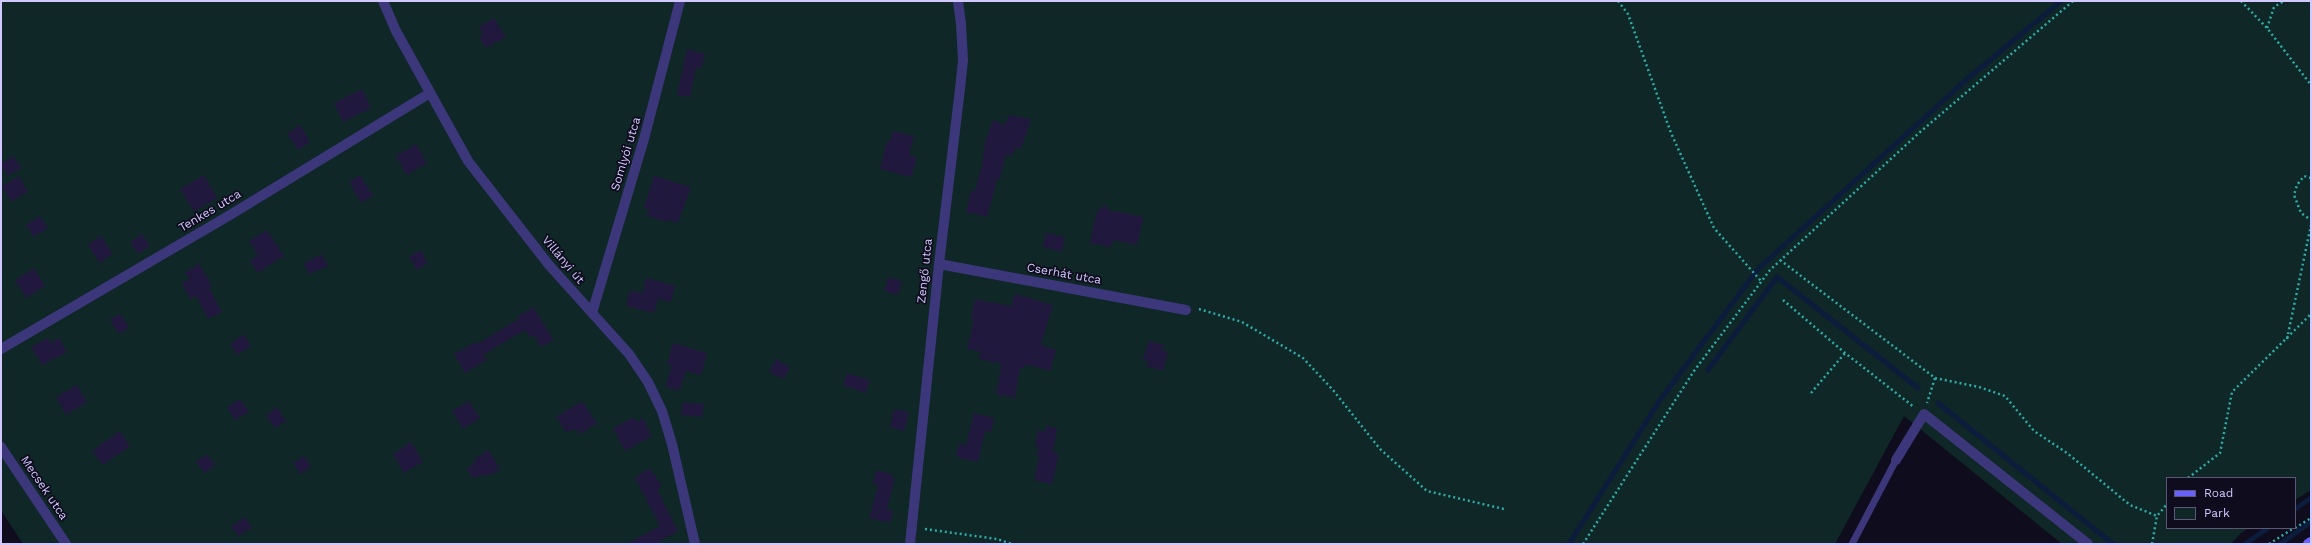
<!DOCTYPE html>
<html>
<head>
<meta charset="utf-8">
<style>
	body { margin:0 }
	#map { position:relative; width:2312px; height:545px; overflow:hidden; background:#0f0c1d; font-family:"Work Sans",sans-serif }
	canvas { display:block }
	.frame { position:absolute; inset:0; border:2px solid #d0c8fe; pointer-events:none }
	.legend { position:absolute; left:2166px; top:477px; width:130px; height:52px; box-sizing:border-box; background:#0f0c1d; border:1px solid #5c5777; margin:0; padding:5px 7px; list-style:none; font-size:12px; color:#d0c8fe }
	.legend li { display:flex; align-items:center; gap:8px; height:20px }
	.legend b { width:20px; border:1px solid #5c5777 }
</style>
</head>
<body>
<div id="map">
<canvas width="2312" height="545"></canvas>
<div class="frame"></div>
<ul class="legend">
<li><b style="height:5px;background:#6961fd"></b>Road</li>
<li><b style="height:11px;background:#0f2726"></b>Park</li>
</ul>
</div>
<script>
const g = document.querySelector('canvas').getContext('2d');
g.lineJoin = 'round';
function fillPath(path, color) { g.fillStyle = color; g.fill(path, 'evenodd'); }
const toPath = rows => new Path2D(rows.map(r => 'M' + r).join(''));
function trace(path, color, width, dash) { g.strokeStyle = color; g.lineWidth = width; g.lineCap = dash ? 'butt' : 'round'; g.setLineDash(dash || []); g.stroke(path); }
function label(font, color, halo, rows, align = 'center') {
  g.font = font + ' "Work Sans",sans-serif'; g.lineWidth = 3.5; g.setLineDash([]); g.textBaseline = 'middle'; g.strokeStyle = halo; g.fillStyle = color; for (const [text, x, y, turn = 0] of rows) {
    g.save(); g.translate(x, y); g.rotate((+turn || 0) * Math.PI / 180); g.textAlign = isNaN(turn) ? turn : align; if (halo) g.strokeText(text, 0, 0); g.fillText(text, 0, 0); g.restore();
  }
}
fillPath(toPath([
	[1,1,2311,1,2311,490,2295,500,2295,478,2167,478,2167,528,2249,528,2241,533,2231,544,2062,544,1904,416,1835,544,23,544,1,510]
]), '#0f2726');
trace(toPath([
	[1708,370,1777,277,1918,388],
	[1938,403,2113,544],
	[2295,509,2311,498],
	[1569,544,1660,400,1758,269,1966,80,2061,1],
	[2245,544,2268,528],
	[2280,544,2311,522]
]), '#0b1c3c', 5);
fillPath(toPath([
	[494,18,506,37,486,48,479,37,483,35,479,27],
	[687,49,705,54,701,69,696,67,690,97,677,95],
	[362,89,371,108,343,122,334,103],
	[1009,115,1031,119,1021,149,1016,147,1012,156,1006,154,1000,179,997,179,987,217,966,212,971,190,975,191,982,165,985,143,993,120,1005,125],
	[300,125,310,142,298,150,287,134],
	[893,131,914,136,909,155,917,157,911,177,880,169,887,141,890,142],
	[416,144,427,163,407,175,396,156],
	[14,156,21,168,7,176,1,164],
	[204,175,217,198,194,212,180,189],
	[360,175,373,196,361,203,349,182],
	[19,176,28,192,11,202,2,186],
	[654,176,691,187,678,223,669,220,668,222,647,216,649,210,644,208],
	[1105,205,1108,210,1143,217,1137,245,1113,240,1111,247,1090,243,1097,211],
	[40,216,48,228,34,237,26,225],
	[267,230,284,256,257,273,250,260,258,256,249,241],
	[1046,233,1065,237,1062,252,1042,247],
	[142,234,150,246,138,254,130,242],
	[101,236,113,254,99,263,88,244],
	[420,250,428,263,417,270,409,257],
	[322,254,328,266,309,274,304,263],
	[199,264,212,286,209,288,222,312,208,319,196,296,190,299,182,283,189,279,185,272],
	[34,268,45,286,26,298,15,280],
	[888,277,902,281,898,295,884,291],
	[646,278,675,286,671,302,658,299,654,313,626,306,630,290,643,293],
	[1015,294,1053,305,1041,345,1056,350,1050,371,1026,364,1024,369,1020,368,1015,398,996,394,1002,364,979,359,981,352,967,349,974,319,971,319,975,299,1011,306],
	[533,307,554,340,541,347,534,335,530,337,525,330,483,355,487,360,465,373,454,354,476,342,477,344,519,319,517,317],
	[121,314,129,328,118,334,110,319],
	[244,334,251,346,237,355,230,344],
	[48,338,51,343,59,338,67,352,42,365,31,347],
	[1149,341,1164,345,1162,350,1168,352,1163,371,1146,366,1148,361,1143,359],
	[673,343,707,353,701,375,686,371,679,391,665,386,672,366,667,365],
	[776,359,790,367,784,379,769,372],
	[847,373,870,380,865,393,843,385],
	[77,385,87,402,66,415,56,397],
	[240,399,249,412,235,420,227,407],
	[469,401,480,418,463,429,452,411],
	[582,401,597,423,580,434,576,429,566,432,556,417],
	[683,402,704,404,702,417,681,415],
	[277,407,286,421,275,428,266,415],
	[894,409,909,412,904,431,890,427],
	[974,413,994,418,991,432,985,431,978,462,956,457,959,444,966,445],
	[634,417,636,422,643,418,652,436,625,451,613,428],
	[1046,426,1057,428,1053,452,1059,454,1052,484,1034,480,1039,457,1037,456,1039,447,1035,446,1038,430,1045,432],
	[120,431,130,446,103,465,92,451],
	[411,442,423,462,404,473,393,454],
	[489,450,500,469,489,476,487,474,483,477,481,474,474,479,467,469,475,463,473,460],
	[207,454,215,465,205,473,196,462],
	[304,456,311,467,300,474,293,463],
	[650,468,662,487,657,489,678,531,655,544,627,544,660,526,635,478],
	[876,470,892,474,891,477,895,478,887,510,893,511,890,523,869,518,878,486,873,484],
	[245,517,252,528,238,536,231,526]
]), '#21183d');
trace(toPath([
	[1618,1,1628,14,1671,133,1714,228,1761,281],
	[2241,1,2267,28,2311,85],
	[2267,28,2274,7,2284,1],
	[2311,178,2304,176,2297,185,2294,195,2301,213,2311,220],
	[1780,260,1935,378,1927,403],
	[1783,300,1845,353,1914,407],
	[1199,309,1242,322,1303,358,1333,390,1380,449,1427,491,1504,509],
	[2287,339,2311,225],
	[1935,378,1979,387,2005,396,2034,431,2067,453,2130,505,2157,516],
	[1811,393,1845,353],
	[2188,478,2220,453,2232,392,2311,314],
	[2295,528,2311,518],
	[925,529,997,539,1012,544],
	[1583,544,1694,371,1770,270,1919,133,2073,1],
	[2152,544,2157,516,2167,504],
	[2269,544,2294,528]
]), '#2eaca8', 2.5, [2, 3]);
trace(toPath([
	[1852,544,1896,460]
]), '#3c377b', 7);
trace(toPath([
	[383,1,396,31,468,161,549,265,629,354,648,382,662,411,672,444,695,544],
	[939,264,1186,310],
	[592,313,644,139,680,1],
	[1,349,230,215,430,93],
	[1,447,66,544],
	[1896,460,1924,414,2088,544],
	[910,544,939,264,960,89,963,60,961,24,958,1]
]), '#3c377b', 10);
trace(toPath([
	[2308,544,2311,542]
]), '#6961fd', 10);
label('12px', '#d0c8fe', '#0f0c1d', [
	["Somlyói utca",626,154,-73],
	["Tenkes utca",210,211,-31],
	["Villányi út",563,260,50],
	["Zengő utca",925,271,-84],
	["Cserhát utca",1064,274,10],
	["Mecsek utca",44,488,56]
]);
</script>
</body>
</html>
